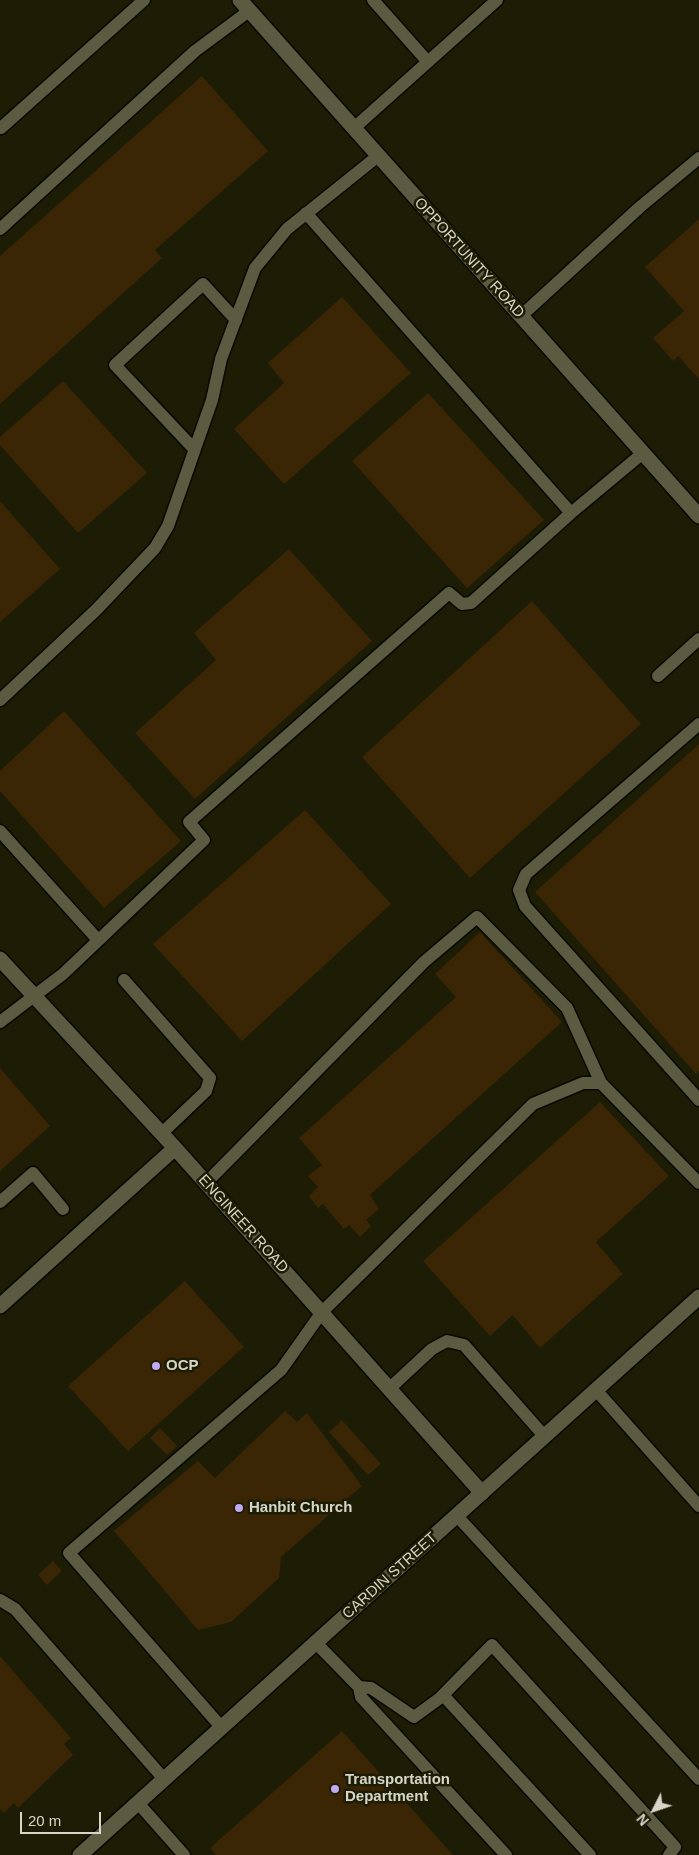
<!DOCTYPE html>
<html>
<head>
<meta charset="utf-8">
<style>
	body { margin:0 }
	#map { position:relative; width:699px; height:1855px; overflow:hidden; background:#1d1d06; font-family:Helvetica,sans-serif }
	canvas { display:block }
	.north { position:absolute; left:629px; top:1785px; width:50px; height:50px; -webkit-text-stroke:4px #1d1d06; paint-order:stroke; rotate:229deg; font-size:14px; font-weight:700; line-height:20px; text-align:center; color:#d6d6c8 }
	.north::after { content:''; display:block; margin:auto; width:18px; height:22px; background:#d6d6c8; clip-path:polygon(50% 0,100% 100%,50% 72%,0 100%) }
	.scale { position:absolute; left:20px; top:1812px; width:81px; height:22px; box-sizing:border-box; border:2px solid #d6d6c8; border-top:0; padding-left:6px; font-size:15px; line-height:18px; white-space:nowrap; color:#d6d6c8; -webkit-text-stroke:4px #1d1d06; paint-order:stroke }
</style>
</head>
<body>
<div id="map">
<canvas width="699" height="1855"></canvas>
<div class="north">N</div>
<div class="scale">20 m</div>
</div>
<script>
const g = document.querySelector('canvas').getContext('2d');
g.lineJoin = 'round';
function fillPath(path, color) { g.fillStyle = color; g.fill(path, 'evenodd'); }
const toPath = rows => new Path2D(rows.map(r => 'M' + r).join(''));
function trace(path, color, width, dash) { g.strokeStyle = color; g.lineWidth = width; g.lineCap = dash ? 'butt' : 'round'; g.setLineDash(dash || []); g.stroke(path); }
function label(font, color, halo, rows, align = 'center') {
  g.font = font + ' Helvetica,sans-serif'; g.lineWidth = 5; g.setLineDash([]); g.textBaseline = 'middle'; g.strokeStyle = halo; g.fillStyle = color; for (const [text, x, y, turn = 0] of rows) {
    g.save(); g.translate(x, y); g.rotate((+turn || 0) * Math.PI / 180); g.textAlign = isNaN(turn) ? turn : align; if (halo) g.strokeText(text, 0, 0); g.fillText(text, 0, 0); g.restore();
  }
}
fillPath(toPath([
	[202,76,268,151,155,250,162,258,0,404,0,256],
	[699,219,699,379,678,356,673,361,653,338,684,311,645,267],
	[342,297,411,373,284,484,234,429,284,383,268,363],
	[63,381,147,473,78,533,0,445,0,437],
	[428,393,544,520,467,588,352,461],
	[0,501,60,569,0,622],
	[289,549,372,641,195,799,135,733,216,660,194,633],
	[532,601,641,724,470,878,362,757],
	[64,711,181,841,104,908,0,791,0,771],
	[699,744,699,1071,696,1074,535,892],
	[305,810,391,904,242,1041,153,944],
	[480,932,562,1022,370,1195,379,1209,366,1220,371,1226,360,1237,349,1225,344,1229,323,1204,318,1208,309,1196,318,1187,308,1176,322,1165,299,1138,456,997,435,974],
	[0,1068,50,1126,0,1171],
	[600,1102,669,1176,596,1242,623,1274,540,1348,513,1315,490,1336,423,1261],
	[185,1281,244,1347,128,1451,68,1386],
	[285,1411,297,1422,307,1413,362,1486,281,1557,279,1578,231,1622,198,1630,114,1531,198,1461,215,1478],
	[342,1420,381,1464,368,1475,329,1432],
	[160,1428,177,1446,167,1455,150,1438],
	[53,1561,62,1571,47,1585,38,1575],
	[0,1656,71,1738,64,1744,73,1755,18,1808,14,1803,4,1813,0,1809],
	[342,1731,453,1855,216,1855,210,1848]
]), '#3a2504');
const lane = toPath([
	[373,0,428,62],
	[0,127,1,128,144,0],
	[354,128,497,0],
	[306,213,571,513],
	[0,229,195,51,249,11],
	[521,316,640,207,699,158],
	[194,449,115,365,203,284,236,320],
	[658,676,699,639],
	[0,700,96,610,155,548,168,526,212,400,221,359,255,268,287,229,378,156],
	[699,724,526,874,519,890,525,906,699,1100],
	[0,831,98,940],
	[124,980,210,1078,206,1091,161,1134],
	[0,1022,63,974,204,840,189,822,449,593,462,604,471,603,571,513,643,453],
	[206,1183,424,962,477,917,567,1008,601,1083],
	[0,1202,33,1173,63,1209],
	[390,1388,432,1349,447,1341,464,1345,545,1437],
	[596,1390,699,1506],
	[457,1516,699,1779],
	[0,1600,15,1609,164,1779],
	[316,1643,359,1687,361,1697,506,1855],
	[359,1687,371,1688,414,1717,440,1698,492,1645,675,1847,669,1855],
	[443,1695,590,1855],
	[222,1728,69,1553,281,1370,322,1312,533,1104,583,1083,601,1083,699,1183],
	[138,1803,184,1855]
]);
const street = toPath([
	[0,959,175,1148,482,1493],
	[0,1306,175,1148]
]);
const secondary = toPath([
	[240,0,699,516],
	[80,1855,699,1297]
]);
trace(lane, '#080700', 15);
trace(street, '#080700', 18);
trace(secondary, '#080700', 18);
trace(lane, '#5b5b42', 12);
trace(street, '#5b5b42', 15);
trace(secondary, '#5b5b42', 15);
for (const [x, y, r, color] of [
	[156,1366,5,"#c0a8f3"],
	[239,1508,5,"#c0a8f3"],
	[335,1789,5,"#c0a8f3"]
]) { const dot = new Path2D(); dot.arc(x, y, r, 0, 2 * Math.PI); g.fillStyle = color; g.fill(dot); trace(dot, '#1d1d06', 2); }
label('15px', '#d6d6c8', '#1d1d06', [
	["OPPORTUNITY ROAD",469,258,48],
	["ENGINEER ROAD",243,1224,48],
	["CARDIN STREET",390,1576,-42]
]);
label('bold 15px', '#d6d6c8', '#1d1d06', [
	["OCP",166,1366],
	["Hanbit Church",249,1508],
	["Transportation",345,1780],
	["Department",345,1797]
], 'left');
</script>
</body>
</html>
